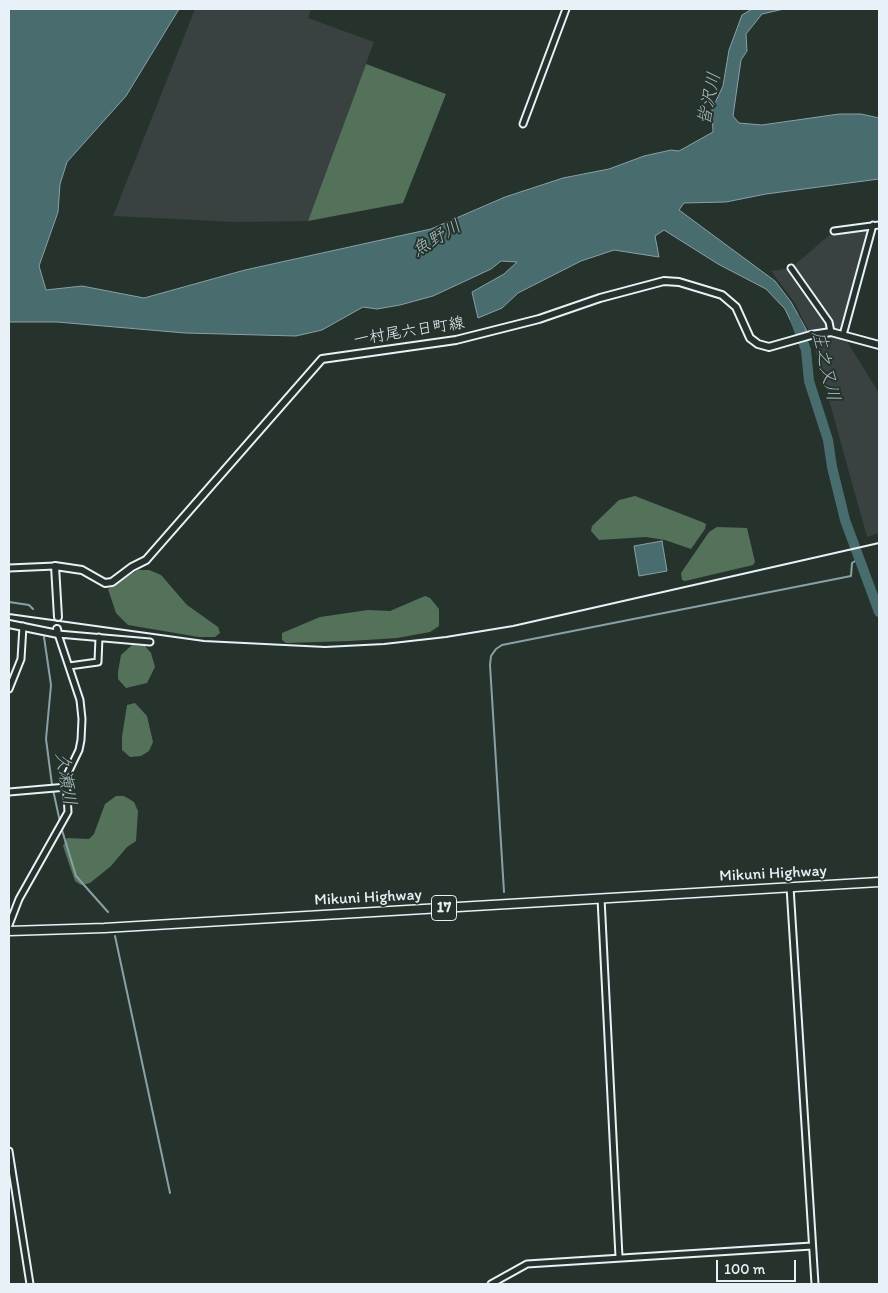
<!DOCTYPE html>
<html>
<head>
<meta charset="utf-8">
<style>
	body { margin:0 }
	#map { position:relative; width:888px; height:1293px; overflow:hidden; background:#26332d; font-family:Itim,sans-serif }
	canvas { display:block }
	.frame { position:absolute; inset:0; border:10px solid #e8f1f8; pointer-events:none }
	.scale { position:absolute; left:716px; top:1260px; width:80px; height:22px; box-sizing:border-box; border:2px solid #e8f1f8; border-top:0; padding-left:6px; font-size:15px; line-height:18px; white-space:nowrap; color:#e8f1f8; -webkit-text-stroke:4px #26332d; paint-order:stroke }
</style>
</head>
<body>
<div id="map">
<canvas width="888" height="1293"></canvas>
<div class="frame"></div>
<div class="scale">100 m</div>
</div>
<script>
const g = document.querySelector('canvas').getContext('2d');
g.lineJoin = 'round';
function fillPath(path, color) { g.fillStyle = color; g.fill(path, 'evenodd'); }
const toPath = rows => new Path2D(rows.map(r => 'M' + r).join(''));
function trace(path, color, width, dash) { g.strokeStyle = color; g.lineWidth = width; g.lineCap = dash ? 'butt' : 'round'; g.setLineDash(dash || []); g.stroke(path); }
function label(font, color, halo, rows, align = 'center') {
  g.font = font + ' Itim,"Klee One",sans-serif'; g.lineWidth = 4; g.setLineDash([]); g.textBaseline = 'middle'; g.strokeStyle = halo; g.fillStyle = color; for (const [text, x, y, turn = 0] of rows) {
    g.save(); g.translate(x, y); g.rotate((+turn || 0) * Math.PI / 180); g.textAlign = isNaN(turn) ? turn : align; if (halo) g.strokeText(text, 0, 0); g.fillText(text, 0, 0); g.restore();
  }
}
fillPath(toPath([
	[195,9,311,9,308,18,374,42,308,221,236,222,113,216],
	[873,225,843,335,879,393,879,533,867,537,811,335,794,302,771,271,791,268,834,231]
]), '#394141');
fillPath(toPath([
	[366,64,446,94,403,203,308,221],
	[635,496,702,522,706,524,705,529,691,549,665,540,646,537,599,540,591,531,592,526,619,500],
	[717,527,747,528,755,562,753,565,685,581,682,580,681,573,709,532],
	[138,570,149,570,161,575,187,605,218,627,220,633,215,637,199,637,128,625,116,613,108,589],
	[425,596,430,598,439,609,439,626,430,632,397,638,350,641,286,643,282,640,282,633,320,617,368,610,390,611],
	[132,645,145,646,151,653,155,667,147,683,126,688,118,679,118,672,121,655],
	[135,703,147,716,153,742,149,751,141,756,130,757,122,750,122,737,127,705],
	[116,796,124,796,134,802,138,811,136,841,127,847,111,866,90,883,81,885,75,881,63,846,67,838,89,839,94,834,105,804]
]), '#54725a');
const water = toPath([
	[9,9,179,9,126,96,67,162,60,184,58,212,39,266,46,290,82,286,144,298,245,270,431,229,505,197,563,178,609,169,644,156,671,150,679,151,713,132,712,109,723,86,729,50,742,15,752,9,784,9,762,14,746,34,747,51,741,60,733,116,739,123,762,125,839,114,861,114,879,118,879,179,766,194,726,202,684,203,679,210,775,281,791,302,807,331,795,330,785,309,766,289,718,264,664,230,655,236,659,257,614,250,581,261,518,293,502,308,478,318,472,292,504,274,517,262,501,261,491,269,433,296,400,305,377,309,363,307,322,330,296,336,185,333,57,322,9,322,9,9],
	[662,541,667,571,639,576,634,546,662,541]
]);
fillPath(water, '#496c6f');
trace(water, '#89a1a6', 1);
trace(toPath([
	[9,602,29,605,33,609],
	[44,637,51,685,46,739,52,785,60,822],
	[61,827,76,876,108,912],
	[504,892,490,665,491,656,496,649,502,645,851,576,852,563,860,558],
	[115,936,170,1193]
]), '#89a1a6', 2);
trace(toPath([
	[795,319,806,350,809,381,828,440,832,467,845,520,879,612]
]), '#496c6f', 10);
const minor = toPath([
	[523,124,566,9],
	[834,231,879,225],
	[791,268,829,322,831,332],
	[843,335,873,225],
	[9,568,55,566],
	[69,666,98,662,99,637],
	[9,689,21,659,23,626],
	[9,792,67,787],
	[790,887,815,1284],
	[601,898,619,1257],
	[9,925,19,899,68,812,66,777,79,750,81,740,82,719,80,700,58,634,150,642],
	[9,1151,30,1284],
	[491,1284,527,1264,812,1246]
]);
const major = toPath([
	[58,617,55,566,82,570,105,583,112,582,132,567,146,560,322,359,456,340,539,319,600,298,664,281,679,282,722,295,736,307,750,338,758,344,769,347,811,335,831,332,879,345],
	[9,624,58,634,57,629]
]);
const highway = toPath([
	[9,931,104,928,879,882]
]);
trace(minor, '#e8f1f8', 9);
trace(major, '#e8f1f8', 10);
trace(highway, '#e8f1f8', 11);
trace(minor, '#26332d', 5);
trace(major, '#26332d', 6);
trace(highway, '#26332d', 8);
trace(toPath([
	[9,614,204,641,325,647,384,644,446,637,513,626,879,543]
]), '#e8f1f8', 2);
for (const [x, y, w] of [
	[444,908,25]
]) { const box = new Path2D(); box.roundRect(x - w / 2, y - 12.5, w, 25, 4); g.fillStyle = '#26332d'; g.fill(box); trace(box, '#e8f1f8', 1); }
label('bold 15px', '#e8f1f8', null, [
	["17",444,908]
]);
label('16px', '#e8f1f8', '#26332d', [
	["一村尾六日町線",409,332,-9],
	["Mikuni Highway",773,874,-3],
	["Mikuni Highway",368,898,-3]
]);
label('italic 18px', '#a8bcc1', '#26332d', [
	["皆沢川",710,99,-78],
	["魚野川",437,239,-31],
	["庄之又川",825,366,77],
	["久瀬川",65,779,81]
]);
</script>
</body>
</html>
